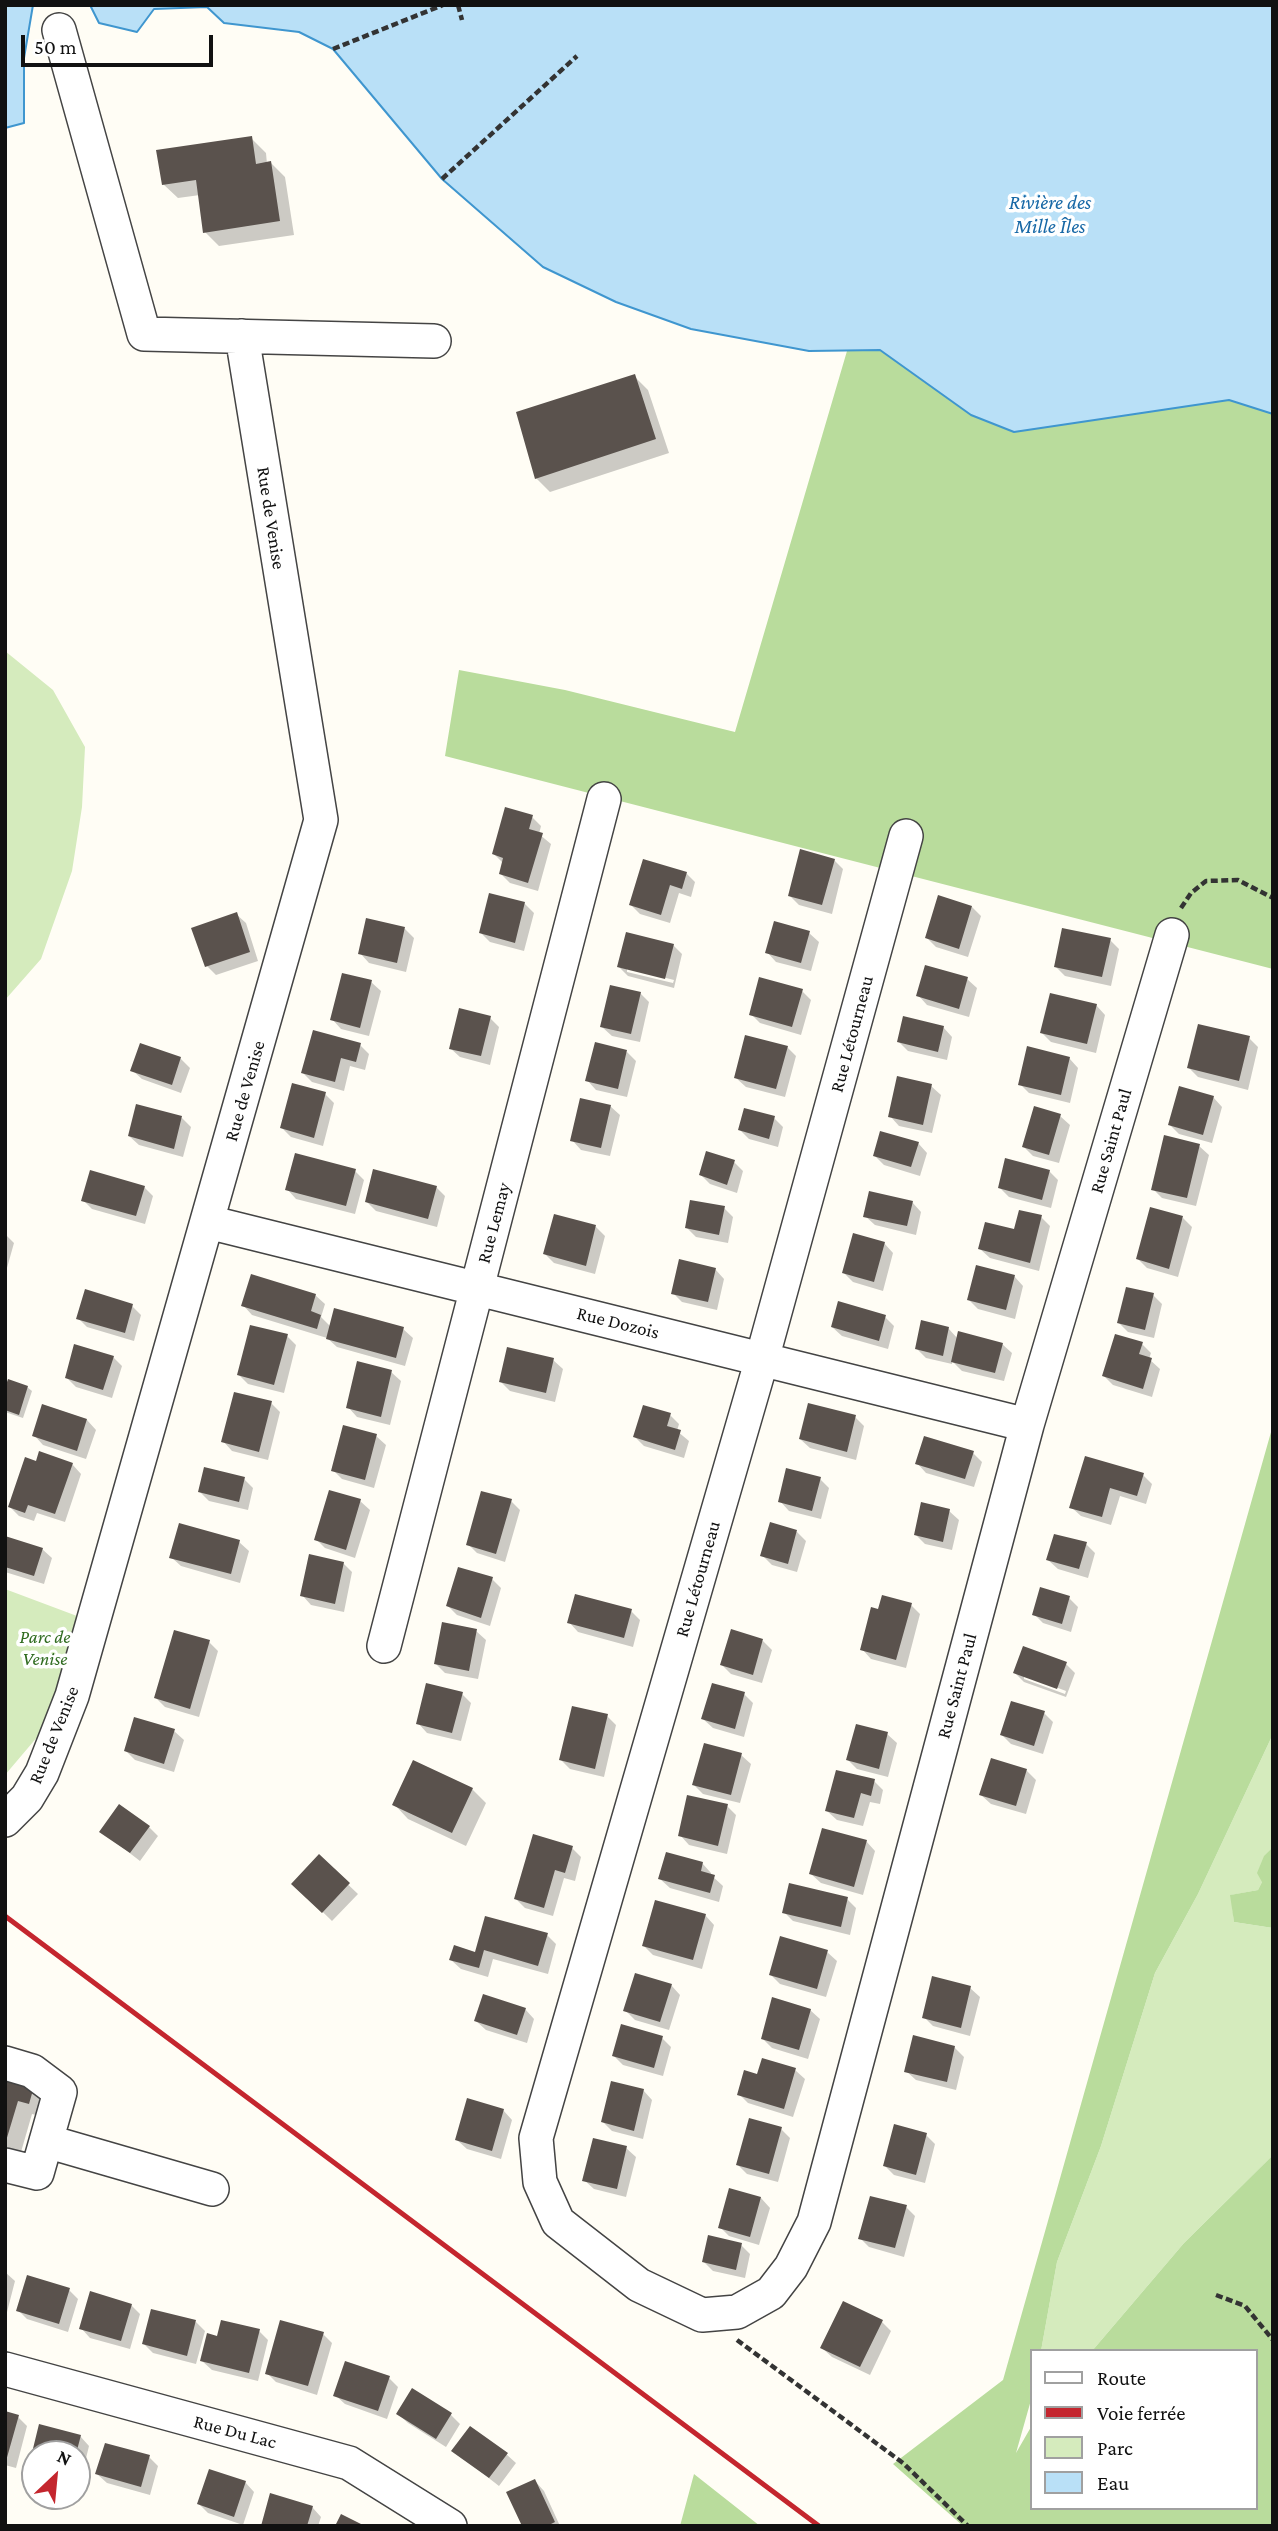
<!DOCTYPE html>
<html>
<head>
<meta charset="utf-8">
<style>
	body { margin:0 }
	#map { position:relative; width:1278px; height:2531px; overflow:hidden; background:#fffdf5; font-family:"Crimson Pro",serif }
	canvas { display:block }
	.frame { position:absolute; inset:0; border:7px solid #111; pointer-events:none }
	.legend { position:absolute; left:1030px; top:2349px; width:228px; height:161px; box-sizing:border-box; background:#fff; border:2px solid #a0a0a0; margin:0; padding:9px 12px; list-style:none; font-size:21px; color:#111 }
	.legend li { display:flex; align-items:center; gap:14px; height:35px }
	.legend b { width:35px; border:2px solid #a0a0a0 }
	.north { position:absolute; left:21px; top:2440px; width:70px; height:70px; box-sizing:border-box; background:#fff; border:2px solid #a0a0a0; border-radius:50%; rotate:26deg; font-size:19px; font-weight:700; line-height:28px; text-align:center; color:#111 }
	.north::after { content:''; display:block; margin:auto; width:24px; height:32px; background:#c4262e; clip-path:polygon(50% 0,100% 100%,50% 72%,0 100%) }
	.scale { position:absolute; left:21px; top:35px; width:192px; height:32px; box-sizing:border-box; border:4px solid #111; border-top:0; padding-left:9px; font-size:21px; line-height:24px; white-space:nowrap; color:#111; -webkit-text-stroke:5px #fff; paint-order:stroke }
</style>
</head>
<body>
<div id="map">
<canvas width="1278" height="2531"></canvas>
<div class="frame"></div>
<ul class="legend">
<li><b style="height:9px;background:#fff"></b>Route</li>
<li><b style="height:9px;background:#c4262e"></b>Voie ferrée</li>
<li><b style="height:19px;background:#d5ebbd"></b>Parc</li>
<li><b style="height:19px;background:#b9e0f7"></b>Eau</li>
</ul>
<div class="north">N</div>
<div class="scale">50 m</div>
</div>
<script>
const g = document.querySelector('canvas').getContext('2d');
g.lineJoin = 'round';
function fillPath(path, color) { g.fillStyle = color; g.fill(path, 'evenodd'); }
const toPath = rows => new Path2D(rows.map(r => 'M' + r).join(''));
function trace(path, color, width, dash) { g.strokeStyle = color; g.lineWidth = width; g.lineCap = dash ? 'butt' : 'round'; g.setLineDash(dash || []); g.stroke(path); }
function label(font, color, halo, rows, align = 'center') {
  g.font = font + ' "Crimson Pro",serif'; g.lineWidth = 7; g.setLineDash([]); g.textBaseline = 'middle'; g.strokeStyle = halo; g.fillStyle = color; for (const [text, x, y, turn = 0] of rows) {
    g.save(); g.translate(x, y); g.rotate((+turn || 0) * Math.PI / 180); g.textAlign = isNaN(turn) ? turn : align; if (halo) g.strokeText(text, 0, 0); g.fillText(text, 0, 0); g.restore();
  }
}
fillPath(toPath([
	[5,651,53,690,85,747,82,807,72,871,41,959,5,1000],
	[5,1589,93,1622,72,1696,5,1775],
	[1273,1734,1273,1847,1264,1857,1262,1882,1258,1890,1231,1895,1234,1922,1273,1928,1273,2155,1184,2243,1092,2351,1041,2351,1057,2262,1101,2146,1155,1973,1198,1894]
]), '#d5ebbd');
fillPath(toPath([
	[880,350,971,415,1014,432,1229,400,1273,414,1273,969,445,756,459,670,565,690,735,732,847,351],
	[1273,1425,1273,1734,1198,1894,1155,1973,1101,2146,1057,2262,1041,2351,1031,2351,1031,2400,1016,2453,1031,2427,1031,2508,1255,2508,1255,2351,1092,2351,1184,2243,1273,2155,1273,2526,963,2526,893,2464,1003,2380],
	[1273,1847,1273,1928,1234,1922,1230,1895,1258,1890,1262,1882,1257,1873,1264,1856],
	[694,2474,760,2526,680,2526]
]), '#b9dc9c');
const water = toPath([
	[5,5,33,5,24,58,24,123,5,128,5,5],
	[90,5,1273,5,1273,414,1229,400,1014,432,971,415,880,350,809,351,691,329,616,302,543,267,442,179,333,49,299,32,224,23,207,7,154,9,137,32,99,23,90,5]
]);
fillPath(water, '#b9e0f7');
trace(water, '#3f96cf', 2);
fillPath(toPath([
	[251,138,266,153,267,164,271,163,285,177,294,235,219,246,205,232,200,195,178,198,163,184],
	[634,376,648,390,669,453,550,492,536,478],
	[532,817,541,826,539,834,551,844,538,891,510,883,501,874,504,864,494,854],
	[834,860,843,869,832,914,799,905,790,896],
	[686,873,695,882,691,897,679,893,670,923,640,914,631,905],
	[524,903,534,913,524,951,490,942,481,933],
	[972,907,981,916,968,957,936,947,927,938],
	[236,914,246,923,258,961,216,975,207,966],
	[367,920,405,929,414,938,406,972,369,963,360,953],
	[809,933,819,942,811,971,776,962,767,952],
	[1110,940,1119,949,1111,986,1065,976,1056,967],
	[673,945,682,954,674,988,628,976,619,967],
	[627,968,674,980,673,983,627,972],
	[967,979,977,988,969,1017,927,1005,918,995],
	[371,982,381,991,369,1036,341,1029,332,1019],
	[802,991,811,1000,801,1035,760,1023,751,1014],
	[640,993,649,1002,640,1042,612,1036,602,1027],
	[1096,1005,1105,1015,1096,1053,1051,1042,1042,1033],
	[490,1018,499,1027,490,1065,460,1057,450,1048],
	[943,1027,952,1037,947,1060,908,1051,899,1042],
	[1249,1038,1258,1047,1248,1090,1198,1077,1189,1068],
	[360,1045,369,1054,365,1070,350,1066,344,1091,312,1082,303,1073],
	[787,1047,796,1056,785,1097,746,1087,736,1078],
	[627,1052,636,1061,627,1097,596,1090,587,1080],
	[180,1058,190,1068,181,1093,142,1079,132,1070],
	[1069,1058,1078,1068,1070,1103,1029,1093,1020,1084],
	[931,1086,941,1095,932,1133,899,1126,890,1116],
	[325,1094,334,1103,323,1146,291,1137,282,1128],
	[1213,1097,1222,1107,1212,1143,1179,1134,1170,1125],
	[610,1106,620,1115,610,1156,581,1150,572,1140],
	[1060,1116,1070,1125,1059,1163,1033,1156,1024,1147],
	[182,1118,191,1127,183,1157,139,1145,129,1136],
	[774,1118,783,1127,778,1147,749,1139,740,1130],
	[918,1143,927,1153,920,1176,884,1165,875,1156],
	[1199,1146,1209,1155,1196,1206,1162,1198,1153,1189],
	[734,1162,743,1171,737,1193,710,1184,701,1175],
	[355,1171,364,1180,355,1214,296,1199,287,1189],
	[1049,1171,1058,1180,1051,1208,1009,1197,999,1187],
	[144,1187,153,1196,145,1224,92,1209,83,1200],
	[436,1187,445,1196,437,1227,376,1211,367,1202],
	[912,1202,921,1212,916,1235,875,1225,865,1216],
	[724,1208,733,1217,728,1243,696,1237,687,1228],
	[555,1216,596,1227,605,1236,595,1274,554,1263,545,1254],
	[1041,1217,1050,1226,1039,1271,990,1258,980,1249],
	[1183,1218,1192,1227,1178,1277,1147,1268,1138,1259],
	[5,1234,14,1243,5,1275],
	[884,1243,893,1253,883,1291,853,1282,844,1273],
	[715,1269,724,1279,717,1310,682,1302,673,1293],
	[1014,1276,1023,1286,1015,1319,978,1309,969,1300],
	[315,1295,325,1304,321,1317,331,1327,403,1329,413,1338,405,1366,337,1347,327,1338,252,1315,243,1305],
	[1153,1295,1162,1304,1154,1338,1128,1332,1119,1323],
	[132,1306,141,1315,134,1341,87,1327,78,1318],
	[885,1317,894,1326,888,1349,842,1336,832,1327],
	[948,1328,958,1339,1002,1344,1012,1353,1004,1381,962,1371,952,1361,952,1364,926,1358,917,1349],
	[287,1336,296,1345,284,1393,248,1384,239,1375],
	[1142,1344,1151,1353,1149,1359,1160,1369,1152,1397,1113,1385,1104,1376],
	[113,1357,122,1366,112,1398,76,1387,66,1377],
	[553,1360,563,1369,555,1402,510,1391,501,1382],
	[391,1372,401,1381,390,1425,357,1417,348,1407],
	[27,1387,32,1391,23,1418,5,1412,5,1393],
	[271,1403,280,1412,268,1460,232,1451,223,1441],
	[670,1415,679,1424,677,1431,689,1441,684,1458,644,1446,635,1437],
	[855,1417,864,1426,856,1460,810,1448,800,1439],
	[87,1420,96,1430,86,1459,43,1445,34,1435],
	[376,1436,386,1445,374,1488,342,1479,333,1470],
	[973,1453,982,1462,974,1487,926,1473,917,1463],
	[1087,1458,1143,1475,1152,1484,1146,1504,1120,1496,1111,1525,1081,1516,1071,1507],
	[72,1464,81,1474,65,1522,37,1513,34,1521,19,1516,10,1507],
	[244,1479,253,1488,248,1510,209,1501,200,1492],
	[820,1479,829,1488,821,1519,789,1511,780,1501],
	[360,1501,370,1510,355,1558,325,1548,316,1539],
	[511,1501,520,1510,505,1562,477,1553,468,1544],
	[949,1511,959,1520,952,1550,925,1544,916,1535],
	[771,1525,797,1532,806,1541,797,1572,772,1565,762,1555],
	[5,1538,42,1549,52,1558,44,1584,5,1572],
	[239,1542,249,1551,240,1583,181,1566,171,1557],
	[1086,1544,1095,1553,1088,1578,1058,1569,1048,1560],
	[343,1563,352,1572,344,1612,311,1605,302,1595],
	[492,1579,501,1588,490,1626,457,1615,448,1606],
	[1069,1598,1078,1607,1071,1632,1043,1623,1034,1614],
	[911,1605,920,1614,906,1668,871,1659,862,1649,879,1611],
	[631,1611,640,1620,633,1647,578,1632,569,1622],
	[476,1631,486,1640,478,1679,445,1673,436,1664],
	[763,1641,772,1650,762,1683,731,1674,722,1665],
	[209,1642,218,1651,199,1717,165,1707,156,1698],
	[1066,1664,1075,1673,1066,1697,1024,1682,1015,1673],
	[1024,1675,1066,1691,1065,1694,1024,1679],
	[462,1694,471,1703,461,1741,427,1733,418,1723],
	[744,1694,753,1703,744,1737,713,1728,703,1719],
	[1044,1713,1053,1722,1043,1754,1011,1744,1002,1735],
	[607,1716,616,1725,604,1777,570,1769,561,1760],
	[174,1731,184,1740,174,1772,135,1760,126,1751],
	[887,1734,897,1743,888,1777,857,1769,848,1760],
	[741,1755,751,1764,740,1803,703,1794,694,1785],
	[1026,1770,1036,1780,1026,1814,991,1804,981,1795],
	[874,1781,883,1790,880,1804,870,1802,863,1826,837,1820,827,1811],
	[472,1789,486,1803,466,1846,408,1819,394,1804],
	[727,1806,736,1815,727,1854,689,1845,680,1835],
	[149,1827,158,1836,140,1861,101,1831],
	[866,1841,875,1851,863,1895,821,1883,811,1874],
	[572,1848,581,1857,575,1881,564,1878,553,1916,525,1908,516,1899],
	[319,1857,358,1894,332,1921,294,1884],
	[702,1863,711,1873,711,1875,723,1886,719,1902,670,1888,660,1879],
	[847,1899,856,1908,850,1935,793,1921,784,1912],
	[705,1915,714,1925,702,1969,653,1955,644,1946],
	[486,1918,547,1935,556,1944,548,1974,493,1959,488,1977,461,1969,451,1960,476,1954],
	[827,1952,837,1961,826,1997,780,1984,771,1975],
	[671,1985,680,1995,669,2030,635,2020,625,2010],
	[970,1988,980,1997,970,2036,933,2026,924,2017],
	[525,2009,534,2019,527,2043,486,2030,476,2021],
	[810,2010,820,2019,808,2059,772,2048,763,2039],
	[662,2038,671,2047,663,2076,623,2065,614,2056],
	[954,2047,964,2057,956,2090,916,2080,906,2071],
	[795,2070,805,2079,793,2117,748,2103,739,2094,758,2076],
	[5,2076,49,2098,43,2117,32,2114,21,2152,5,2147],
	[643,2090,652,2100,643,2139,612,2131,603,2122],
	[503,2110,512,2120,501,2159,467,2149,457,2140],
	[781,2129,790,2138,778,2182,747,2174,738,2165],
	[926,2135,935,2144,925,2183,894,2175,885,2166],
	[626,2148,636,2157,626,2197,594,2189,584,2180],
	[761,2198,770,2208,759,2245,729,2236,720,2227],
	[906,2207,915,2216,904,2257,869,2247,860,2238],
	[741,2245,750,2254,745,2278,713,2271,704,2262],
	[5,2272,15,2281,6,2316,5,2316],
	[69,2290,78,2299,68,2332,27,2319,18,2310],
	[131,2305,140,2314,130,2349,90,2338,81,2328],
	[196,2322,205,2331,196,2364,153,2353,144,2344],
	[882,2322,891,2331,870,2375,832,2357,822,2348],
	[259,2331,268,2340,258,2381,212,2370,202,2361,218,2338],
	[323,2334,332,2343,317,2395,276,2382,267,2373],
	[389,2378,398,2387,387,2419,345,2404,335,2395],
	[413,2391,451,2415,460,2424,446,2447,408,2423,398,2414],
	[5,2413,18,2417,27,2426,16,2468,5,2465],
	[40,2426,80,2436,89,2446,80,2483,77,2483,77,2454,35,2454,35,2469,31,2464],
	[454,2451,506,2454,516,2463,499,2486],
	[149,2457,158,2466,150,2495,107,2483,97,2474],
	[535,2481,544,2491,560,2526,523,2526],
	[245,2482,254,2492,243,2525,208,2513,199,2504],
	[312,2507,321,2517,318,2526,262,2526]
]), '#0003');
fillPath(toPath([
	[252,136,256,164,271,161,280,221,203,233,196,180,162,185,156,150],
	[635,374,656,439,535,479,516,412],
	[505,807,533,815,529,829,543,833,528,883,499,874,503,858,492,854],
	[800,849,835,859,822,905,788,896],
	[643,859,687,872,682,889,670,885,661,915,629,905],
	[489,893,525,902,515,943,479,933],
	[938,895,972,906,959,949,925,938],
	[237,912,250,952,205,967,191,928],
	[366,918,405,927,397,963,358,954],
	[774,921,810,931,801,963,765,953],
	[1062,928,1111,938,1102,977,1054,967],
	[626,932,674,944,665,979,617,967],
	[925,965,968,977,959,1009,916,996],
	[342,973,372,980,360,1028,330,1020],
	[759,977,803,989,792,1027,749,1015],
	[610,985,641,992,631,1034,600,1027],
	[1050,993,1097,1004,1087,1044,1040,1033],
	[459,1008,491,1016,481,1056,449,1049],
	[903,1016,944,1026,938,1052,897,1042],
	[1198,1024,1250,1036,1239,1081,1187,1068],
	[313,1030,361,1043,356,1062,341,1058,335,1082,301,1073],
	[745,1035,788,1046,776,1089,734,1078],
	[595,1042,627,1050,618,1089,585,1081],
	[140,1043,181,1057,172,1085,130,1071],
	[1027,1046,1070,1057,1061,1095,1018,1085],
	[897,1076,932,1084,923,1125,888,1117],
	[292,1083,326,1092,314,1138,280,1128],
	[1179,1086,1214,1096,1203,1135,1168,1125],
	[580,1098,611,1105,601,1148,570,1141],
	[136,1104,182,1116,174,1149,128,1136],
	[1034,1106,1061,1114,1049,1155,1022,1147],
	[744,1108,775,1116,769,1139,738,1130],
	[880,1131,919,1142,911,1167,873,1156],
	[1164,1135,1200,1144,1187,1198,1151,1190],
	[706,1151,735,1160,727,1185,699,1175],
	[295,1153,356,1169,346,1206,285,1190],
	[1005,1158,1050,1170,1042,1200,998,1188],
	[373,1169,437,1186,428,1219,365,1202],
	[90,1170,145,1186,136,1216,81,1201],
	[869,1191,913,1201,907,1226,863,1217],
	[690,1200,725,1206,719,1235,685,1228],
	[1150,1207,1183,1216,1169,1269,1136,1259],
	[1019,1210,1042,1215,1030,1263,978,1249,985,1222,1014,1229],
	[554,1214,596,1225,586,1266,543,1254],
	[853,1233,885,1242,874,1282,842,1273],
	[679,1259,716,1268,708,1302,671,1294],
	[976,1265,1015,1275,1006,1310,967,1300],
	[251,1274,316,1294,311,1311,321,1315,317,1329,241,1306],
	[1126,1287,1154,1293,1145,1330,1117,1323],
	[85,1289,133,1304,125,1333,76,1319],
	[838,1301,886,1315,879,1341,831,1327],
	[334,1308,404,1327,396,1358,326,1339],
	[921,1320,949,1327,943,1356,915,1349],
	[250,1325,288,1334,274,1385,237,1375],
	[958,1331,1003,1343,995,1373,951,1362],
	[1115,1334,1143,1342,1139,1354,1152,1358,1143,1389,1102,1376],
	[74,1344,114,1356,103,1390,65,1378],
	[507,1347,554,1358,546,1393,499,1382],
	[357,1361,392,1370,381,1417,346,1408],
	[8,1379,28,1386,19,1415,5,1410,5,1388],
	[234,1392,272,1401,259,1452,221,1442],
	[808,1403,856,1415,847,1452,799,1439],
	[42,1404,87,1419,77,1451,32,1436],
	[643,1405,671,1413,667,1426,681,1430,675,1450,633,1437],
	[343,1425,377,1434,365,1480,331,1471],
	[924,1436,974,1451,965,1479,915,1464],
	[39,1451,73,1463,55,1514,28,1505,25,1513,8,1507,25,1457,36,1461],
	[1085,1456,1144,1473,1137,1496,1110,1488,1102,1517,1069,1508],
	[204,1467,245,1477,239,1502,198,1492],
	[786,1468,821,1477,812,1511,778,1502],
	[329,1490,361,1499,346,1550,314,1540],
	[481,1491,512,1499,496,1554,466,1545],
	[921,1502,950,1509,943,1542,914,1535],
	[770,1522,797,1530,788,1564,760,1556],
	[179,1523,240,1540,231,1574,169,1558],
	[1054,1534,1087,1542,1079,1569,1046,1560],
	[5,1536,43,1548,34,1576,5,1567],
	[309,1554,344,1562,335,1604,300,1596],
	[458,1567,493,1577,481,1618,446,1606],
	[1040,1587,1070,1596,1062,1624,1032,1615],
	[575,1594,632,1609,624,1638,567,1623],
	[882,1595,912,1603,896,1660,860,1650,871,1607,878,1609],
	[442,1622,477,1629,469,1671,434,1664],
	[731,1629,763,1639,753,1675,720,1665],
	[174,1630,210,1640,190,1709,154,1698],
	[1023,1646,1067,1662,1057,1689,1013,1673],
	[426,1683,463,1692,452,1733,416,1724],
	[712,1683,745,1692,735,1729,701,1719],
	[1011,1701,1045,1711,1034,1746,1000,1735],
	[572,1706,608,1714,595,1769,559,1760],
	[134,1717,175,1729,164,1764,124,1751],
	[856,1724,888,1732,879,1769,846,1760],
	[704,1743,742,1753,731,1795,692,1785],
	[991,1758,1027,1769,1016,1806,979,1795],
	[413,1760,473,1788,452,1833,392,1805],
	[836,1770,875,1779,871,1796,861,1793,854,1818,825,1811],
	[687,1795,728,1804,718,1846,678,1836],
	[119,1804,150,1826,130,1853,99,1832],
	[822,1828,867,1840,854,1887,809,1874],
	[533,1834,573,1846,565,1873,555,1870,544,1908,514,1899],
	[666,1852,703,1862,701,1871,715,1875,710,1893,658,1879],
	[319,1854,350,1883,322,1913,291,1884],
	[789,1883,848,1897,841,1927,782,1913],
	[655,1900,706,1914,693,1960,642,1946],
	[485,1916,548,1933,538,1966,484,1950,479,1968,449,1960,454,1945,475,1952],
	[780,1936,828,1950,817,1989,769,1975],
	[635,1973,672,1984,660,2022,623,2011],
	[932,1976,971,1986,961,2028,922,2018],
	[483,1994,526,2008,517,2035,474,2021],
	[772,1997,811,2009,799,2050,761,2039],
	[621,2024,663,2036,654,2068,612,2056],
	[913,2035,955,2046,947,2082,904,2072],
	[762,2058,796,2068,784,2109,737,2095,744,2070,757,2074],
	[5,2074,35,2083,29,2104,18,2101,6,2141],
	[611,2081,644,2089,634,2131,601,2122],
	[467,2098,504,2109,492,2151,455,2140],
	[749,2118,782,2127,769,2174,736,2165],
	[894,2124,927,2133,916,2175,883,2166],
	[593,2138,627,2146,617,2189,582,2181],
	[729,2188,761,2197,750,2237,718,2228],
	[870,2196,907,2205,895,2248,858,2239],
	[708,2235,742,2243,736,2270,702,2262],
	[27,2275,70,2288,59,2324,16,2311],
	[90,2291,132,2304,121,2341,79,2329],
	[843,2301,883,2320,860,2367,820,2348],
	[151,2309,196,2320,187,2356,142,2344],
	[221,2320,260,2329,249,2373,200,2361,207,2333,217,2336],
	[280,2320,324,2332,308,2386,265,2374],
	[345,2361,390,2376,378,2411,333,2396],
	[412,2388,452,2413,436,2439,396,2414],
	[5,2411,19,2415,6,2461,5,2461],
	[39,2424,81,2435,76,2454,35,2454,35,2466,29,2465],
	[470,2426,508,2453,489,2478,451,2451],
	[105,2443,150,2455,141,2487,95,2474],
	[209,2469,246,2481,234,2517,197,2504],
	[535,2479,555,2522,547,2526,522,2526,506,2492],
	[270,2493,313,2506,307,2526,261,2526],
	[341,2514,365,2526,335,2526]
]), '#5a524d');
const minor = toPath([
	[59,30,144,334,434,341],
	[906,836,762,1359,536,2138,540,2182,558,2222,639,2285,702,2315,737,2312,771,2293,791,2267,814,2222,1027,1425,1172,935],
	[208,1222,1027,1425],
	[384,1646,604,799],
	[5,1820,27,1798,42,1773,72,1696,321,820,242,336],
	[5,2063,32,2071,60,2092,37,2173,5,2165],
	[46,2141,212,2189],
	[5,2369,349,2463,450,2526]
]);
trace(minor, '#444', 36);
trace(toPath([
	[458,5,462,20],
	[333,49,443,5],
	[442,179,577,56],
	[1181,908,1191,893,1206,881,1238,880,1273,898],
	[1216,2295,1245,2306,1273,2340],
	[737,2340,903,2463,968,2526]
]), '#333', 4.5, [7, 3.5]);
trace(minor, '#fff', 33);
trace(toPath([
	[5,1916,819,2526]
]), '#c4262e', 5);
label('19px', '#111', '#fff', [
	["Rue de Venise",271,518,81],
	["Rue Létourneau",852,1034,-75],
	["Rue de Venise",245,1091,-74],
	["Rue Saint Paul",1111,1141,-74],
	["Rue Lemay",494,1223,-75],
	["Rue Dozois",618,1323,14],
	["Rue Létourneau",698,1579,-74],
	["Rue Saint Paul",957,1686,-75],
	["Rue de Venise",54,1735,-68],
	["Rue Du Lac",235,2432,15]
]);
label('italic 19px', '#2f6b1f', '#fff', [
	["Parc de",45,1637],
	["Venise",45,1659]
]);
label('italic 21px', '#1768a6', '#fff', [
	["Rivière des",1050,203],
	["Mille Îles",1050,227]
]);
</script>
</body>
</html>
